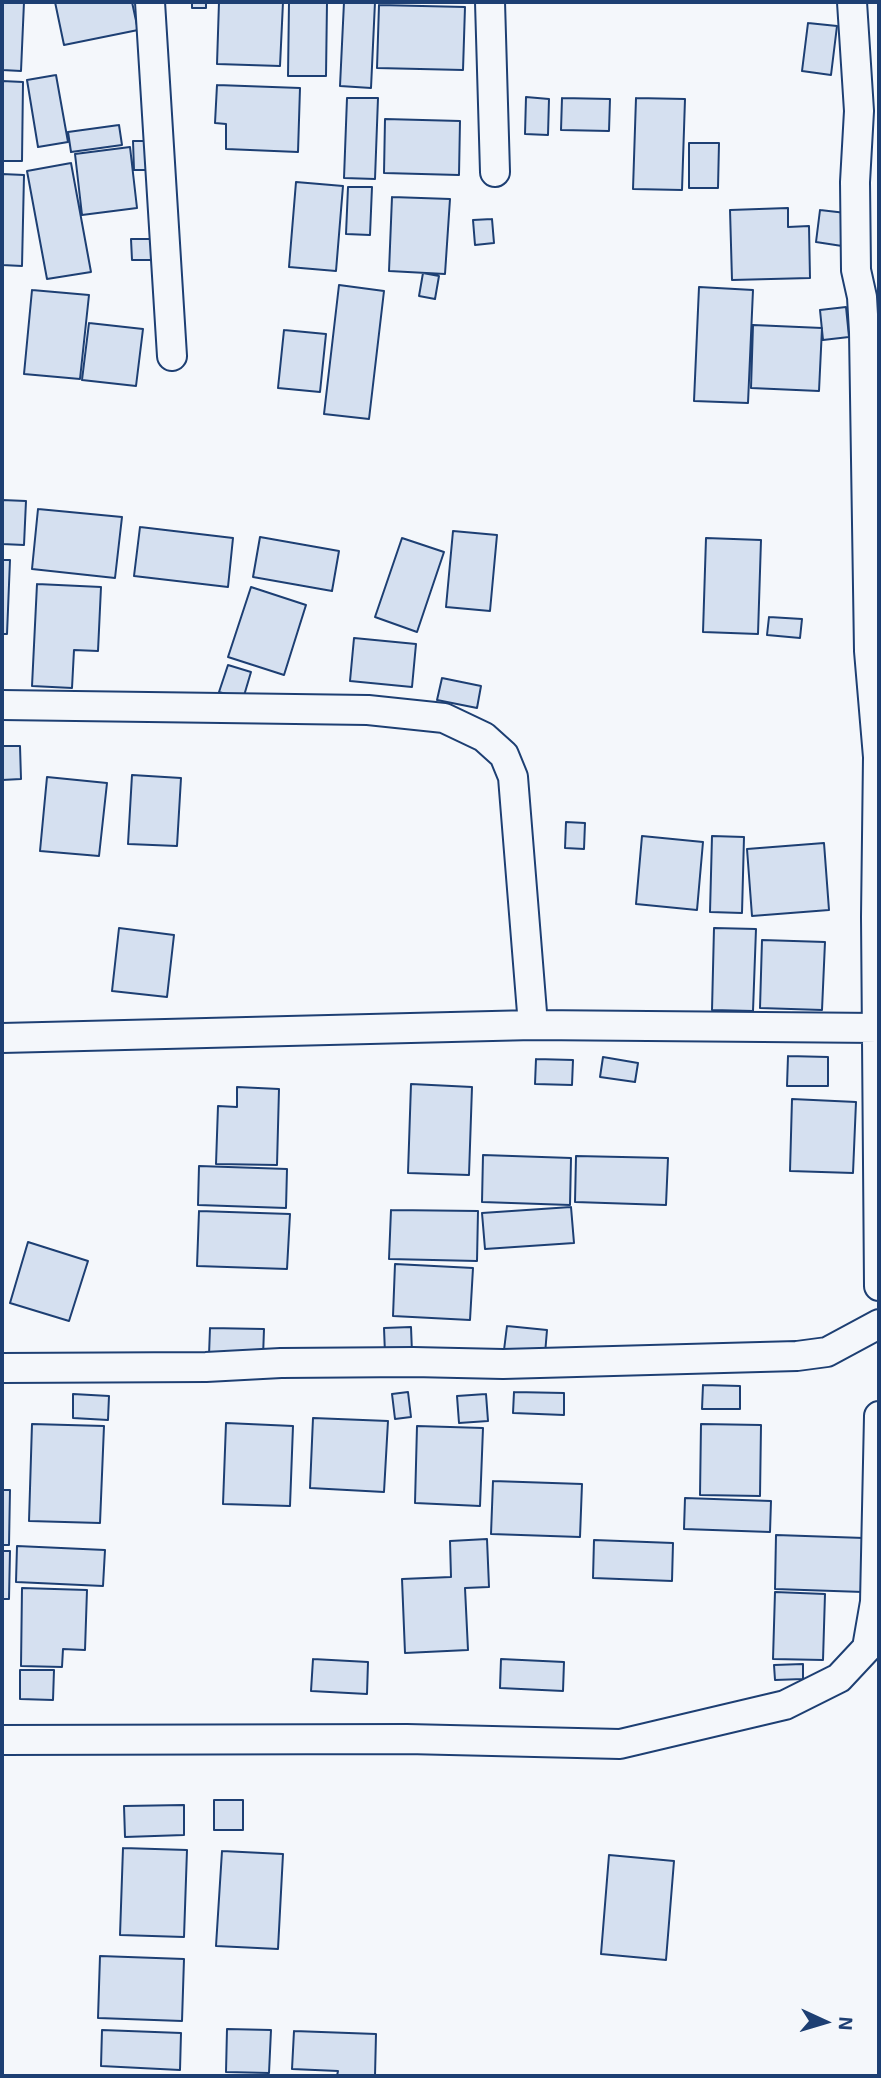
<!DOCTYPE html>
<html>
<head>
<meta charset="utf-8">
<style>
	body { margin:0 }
	#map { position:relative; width:881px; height:2078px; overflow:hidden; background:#f4f7fb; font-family:"Exo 2",sans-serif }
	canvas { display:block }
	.frame { position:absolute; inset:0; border:4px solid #1d3f73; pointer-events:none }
	.north { position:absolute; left:790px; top:1987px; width:70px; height:70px; -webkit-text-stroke:5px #f4f7fb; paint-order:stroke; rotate:94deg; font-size:19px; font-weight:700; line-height:28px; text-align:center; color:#1d3f73 }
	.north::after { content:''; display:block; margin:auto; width:24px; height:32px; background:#1d3f73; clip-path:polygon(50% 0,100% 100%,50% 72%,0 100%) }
</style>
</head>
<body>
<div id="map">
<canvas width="881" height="2078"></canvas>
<div class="frame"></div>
<div class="north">N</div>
</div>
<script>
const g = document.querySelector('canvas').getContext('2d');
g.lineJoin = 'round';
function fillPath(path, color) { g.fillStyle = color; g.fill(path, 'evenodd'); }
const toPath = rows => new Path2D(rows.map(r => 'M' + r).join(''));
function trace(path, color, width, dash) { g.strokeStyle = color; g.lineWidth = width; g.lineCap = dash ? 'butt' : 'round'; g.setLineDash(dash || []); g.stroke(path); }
const building = toPath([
	[2,2,24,2,21,71,2,70,2,2],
	[55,2,132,2,138,30,64,45,55,2],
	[192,2,206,2,206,8,192,8,192,2],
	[219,2,283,2,280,66,217,64,219,2],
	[289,2,327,2,326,76,288,76,289,2],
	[344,2,375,2,371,88,340,86,344,2],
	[379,5,465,7,463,70,377,68,379,5],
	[808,23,837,26,831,75,802,71,808,23],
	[56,75,68,142,38,147,27,80,56,75],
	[2,81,23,82,22,161,2,161,2,81],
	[217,85,300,88,298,152,226,149,226,124,215,123,217,85],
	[526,97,549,99,548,135,525,134,526,97],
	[347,98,378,98,375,179,344,178,347,98],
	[562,98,610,99,609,131,561,130,562,98],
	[636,98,685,99,682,190,633,189,636,98],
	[385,119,460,121,459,175,384,173,385,119],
	[119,125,122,145,71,152,68,132,119,125],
	[133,141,150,141,151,170,134,170,133,141],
	[689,143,719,143,718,188,689,188,689,143],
	[130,147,137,208,82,215,75,154,130,147],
	[71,163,91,272,47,279,27,171,71,163],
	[2,174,24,175,22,266,2,265,2,174],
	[296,182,343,186,336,271,289,267,296,182],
	[348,187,372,187,370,235,346,234,348,187],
	[392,197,450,199,445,274,389,271,392,197],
	[788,208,788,227,809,226,810,278,732,280,730,210,788,208],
	[820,210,846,213,842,246,816,242,820,210],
	[492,219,494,243,475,245,473,220,492,219],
	[131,239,152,239,153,260,132,260,131,239],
	[423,273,439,276,435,299,419,296,423,273],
	[339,285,384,291,369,419,324,414,339,285],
	[699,287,753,290,748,403,694,401,699,287],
	[32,290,89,295,80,379,24,374,32,290],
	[846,307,849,337,823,340,820,310,846,307],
	[89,323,143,329,136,386,82,380,89,323],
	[753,325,822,328,819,391,751,388,753,325],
	[284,330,326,334,320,392,278,388,284,330],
	[2,500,26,501,24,545,2,544,2,500],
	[38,509,122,517,115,578,32,569,38,509],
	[140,527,233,538,228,587,134,576,140,527],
	[453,531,497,535,490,611,446,607,453,531],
	[260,537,339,551,332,591,253,577,260,537],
	[402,538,444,552,417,632,375,617,402,538],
	[706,538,761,540,758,634,703,632,706,538],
	[2,560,10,560,7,634,2,634,2,560],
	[37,584,101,587,98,651,74,650,72,688,32,686,37,584],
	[251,587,306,605,284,675,228,657,251,587],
	[769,617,802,619,800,638,767,635,769,617],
	[354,638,416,644,412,687,350,681,354,638],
	[228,665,251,672,243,699,219,692,228,665],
	[442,678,481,686,477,708,437,700,442,678],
	[2,746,20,746,21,779,2,780,2,746],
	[132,775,181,778,177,846,128,844,132,775],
	[47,777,107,783,99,856,40,851,47,777],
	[566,822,585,823,584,849,565,848,566,822],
	[642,836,703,842,697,910,636,904,642,836],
	[712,836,744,837,742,913,710,912,712,836],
	[824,843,829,910,752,916,747,849,824,843],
	[119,928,174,935,167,997,112,991,119,928],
	[714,928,756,929,753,1011,712,1010,714,928],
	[762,940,825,942,822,1010,760,1008,762,940],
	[788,1056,828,1057,828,1086,787,1086,788,1056],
	[603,1057,638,1063,635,1082,600,1077,603,1057],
	[536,1059,573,1060,572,1085,535,1084,536,1059],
	[411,1084,472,1087,469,1175,408,1173,411,1084],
	[237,1087,279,1089,277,1165,216,1164,218,1106,237,1107,237,1087],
	[792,1099,856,1102,853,1173,790,1171,792,1099],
	[483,1155,571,1158,570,1205,482,1202,483,1155],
	[576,1156,668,1158,666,1205,575,1202,576,1156],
	[199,1166,287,1169,286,1208,198,1205,199,1166],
	[571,1207,574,1243,485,1249,482,1213,571,1207],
	[391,1210,478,1211,477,1261,389,1259,391,1210],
	[199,1211,290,1214,287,1269,197,1266,199,1211],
	[28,1242,88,1261,69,1321,10,1303,28,1242],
	[395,1264,473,1268,470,1320,393,1316,395,1264],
	[507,1326,547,1330,545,1354,504,1350,507,1326],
	[411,1327,412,1353,385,1354,384,1328,411,1327],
	[210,1328,264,1329,263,1357,209,1355,210,1328],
	[703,1385,740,1386,740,1409,702,1409,703,1385],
	[408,1392,411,1417,395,1419,392,1394,408,1392],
	[514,1392,564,1393,564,1415,513,1413,514,1392],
	[73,1394,109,1396,108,1420,73,1418,73,1394],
	[486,1394,488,1421,459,1423,457,1396,486,1394],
	[313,1418,388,1421,384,1492,310,1488,313,1418],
	[226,1423,293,1426,290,1506,223,1504,226,1423],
	[32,1424,104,1426,100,1523,29,1521,32,1424],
	[701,1424,761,1425,760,1496,700,1495,701,1424],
	[417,1426,483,1428,480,1506,415,1503,417,1426],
	[493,1481,582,1484,580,1537,491,1534,493,1481],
	[2,1490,10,1490,9,1545,2,1545,2,1490],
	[685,1498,771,1501,770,1532,684,1529,685,1498],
	[776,1535,864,1538,863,1592,775,1589,776,1535],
	[487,1539,489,1587,465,1588,468,1650,405,1653,402,1579,451,1577,450,1541,487,1539],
	[594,1540,673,1543,672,1581,593,1578,594,1540],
	[17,1546,105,1550,103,1586,16,1582,17,1546],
	[2,1551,10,1551,9,1599,2,1599,2,1551],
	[22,1588,87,1590,85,1650,63,1649,62,1667,21,1666,22,1588],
	[775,1592,825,1594,823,1660,773,1659,775,1592],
	[313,1659,368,1662,367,1694,311,1691,313,1659],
	[501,1659,564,1662,563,1691,500,1688,501,1659],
	[803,1664,803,1679,775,1680,774,1665,803,1664],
	[20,1670,54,1670,53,1700,20,1699,20,1670],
	[214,1800,243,1800,243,1830,214,1830,214,1800],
	[184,1805,184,1835,125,1837,124,1806,184,1805],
	[123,1848,187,1850,184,1937,120,1935,123,1848],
	[222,1851,283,1854,278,1949,216,1946,222,1851],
	[609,1855,674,1861,666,1960,601,1954,609,1855],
	[100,1956,184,1959,182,2021,98,2018,100,1956],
	[227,2029,271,2030,269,2073,226,2072,227,2029],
	[102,2030,181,2033,180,2070,101,2066,102,2030],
	[294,2031,376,2034,375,2076,337,2076,338,2071,292,2069,294,2031]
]);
fillPath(building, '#d5e0f0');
trace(building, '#1d3f73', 2);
const minor = toPath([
	[150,2,172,356],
	[490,2,495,172],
	[852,2,859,111,855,182,856,270,862,297,864,332,869,651,878,757,876,917,879,1286],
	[2,705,368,710,444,718,484,737,504,755,513,777,533,1025],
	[2,1038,533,1025,878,1028],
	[2,1368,206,1367,281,1363,413,1362,503,1364,797,1356,827,1352,879,1324],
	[2,1740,407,1739,620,1744,785,1705,839,1678,867,1648,875,1602,879,1416]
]);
trace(minor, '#1d3f73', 32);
trace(minor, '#f4f7fb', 28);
</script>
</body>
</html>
